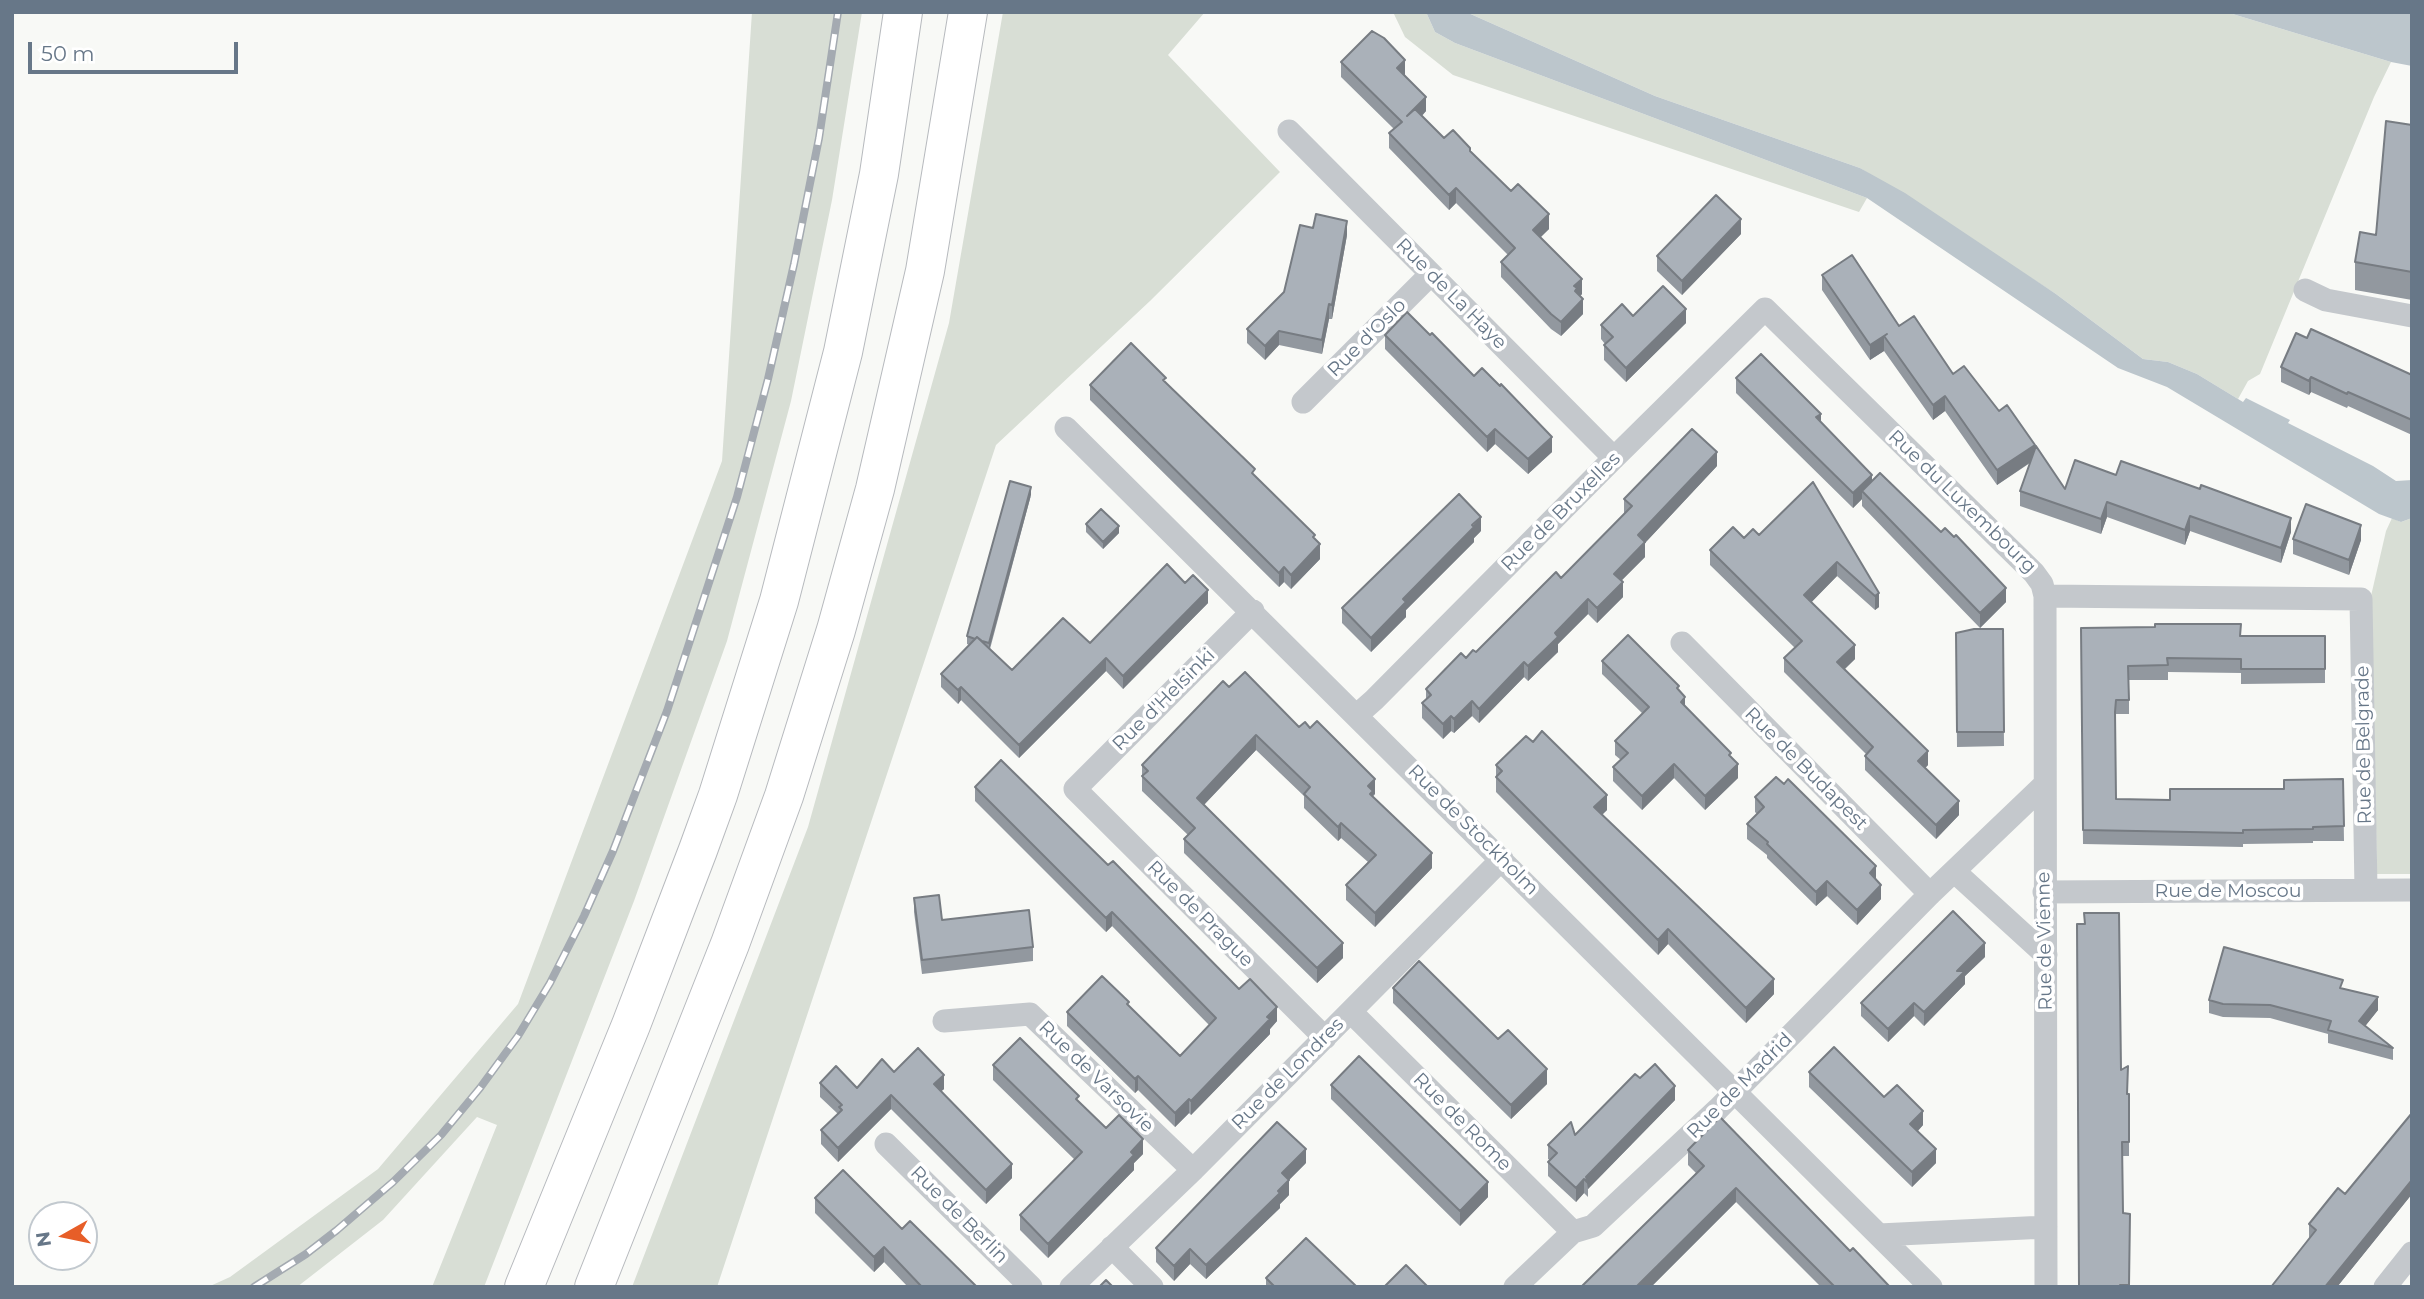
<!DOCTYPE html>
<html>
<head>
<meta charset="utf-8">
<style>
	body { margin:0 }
	#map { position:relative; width:2424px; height:1299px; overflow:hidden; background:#f8f9f6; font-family:Montserrat,sans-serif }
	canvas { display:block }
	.frame { position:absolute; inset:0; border:14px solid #677788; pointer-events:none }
	.north { position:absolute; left:28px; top:1201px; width:70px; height:70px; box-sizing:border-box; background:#fff; border:2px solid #c2c9cf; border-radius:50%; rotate:261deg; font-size:19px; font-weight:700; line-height:28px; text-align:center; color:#677788 }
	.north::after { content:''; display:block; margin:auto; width:24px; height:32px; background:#e75e28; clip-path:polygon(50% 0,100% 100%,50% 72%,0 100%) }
	.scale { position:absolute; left:28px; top:42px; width:210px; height:32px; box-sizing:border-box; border:4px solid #677788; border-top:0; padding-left:9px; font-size:21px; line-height:24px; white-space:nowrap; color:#677788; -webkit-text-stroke:5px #fff; paint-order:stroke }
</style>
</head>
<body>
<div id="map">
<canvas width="2424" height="1299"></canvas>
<div class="frame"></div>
<div class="north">N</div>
<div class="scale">50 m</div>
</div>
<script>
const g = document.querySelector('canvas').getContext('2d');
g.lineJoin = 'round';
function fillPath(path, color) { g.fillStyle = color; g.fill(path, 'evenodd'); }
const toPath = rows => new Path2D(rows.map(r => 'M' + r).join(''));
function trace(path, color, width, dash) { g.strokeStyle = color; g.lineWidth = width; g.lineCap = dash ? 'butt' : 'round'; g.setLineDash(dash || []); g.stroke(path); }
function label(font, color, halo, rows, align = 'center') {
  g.font = font + ' Montserrat,sans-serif'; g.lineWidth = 7; g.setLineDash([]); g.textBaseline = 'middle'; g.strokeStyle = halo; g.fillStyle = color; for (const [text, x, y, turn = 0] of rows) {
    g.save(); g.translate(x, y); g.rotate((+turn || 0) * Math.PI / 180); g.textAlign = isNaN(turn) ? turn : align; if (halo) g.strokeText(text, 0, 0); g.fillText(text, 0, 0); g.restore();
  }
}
fillPath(toPath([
	[752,12,862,12,832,200,791,401,727,641,634,901,484,1287,432,1287,497,1125,477,1117,383,1220,297,1287,208,1287,230,1277,378,1169,518,1004,722,461],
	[1003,12,1205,12,1168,55,1280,172,1150,301,996,445,717,1287,632,1287,808,827,949,323],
	[1393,12,1426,12,1435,32,1455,43,1867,198,1859,212,1453,75,1405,37],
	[1466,12,2226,12,2391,62,2374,97,2260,374,2248,381,2238,399,2197,374,2168,362,2143,359,2056,294,1860,168,1655,96],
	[2392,518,2401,522,2412,518,2412,874,2377,874,2371,596,2386,531]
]), '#d8ded5');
fillPath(toPath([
	[1426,12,1466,12,1655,96,1860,168,1905,193,2056,294,2143,359,2168,362,2197,374,2243,402,2246,398,2290,420,2288,423,2373,466,2396,481,2412,480,2412,518,2401,522,2379,514,2167,387,2118,368,1867,198,1455,43,1435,32],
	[2226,12,2412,12,2412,66,2391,62]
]), '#bcc6cc');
const highway = toPath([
	[524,1287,631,1025,698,850,718,795,779,601,843,352,879,174,903,12],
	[594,1287,730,944,784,796,836,630,875,489,925,271,968,12]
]);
trace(highway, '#b7babe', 40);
trace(toPath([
	[1289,131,1614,458],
	[2305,290,2326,300,2412,316],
	[1303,402,1431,274],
	[1066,428,1931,1287],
	[2045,596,2046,1287],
	[1253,611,1075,789,1325,1038],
	[1682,643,1930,894],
	[1357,715,1374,700,1614,458,1765,309,2034,573,2042,584,2045,596,2361,599,2366,890],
	[1955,872,2046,955],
	[2044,892,2412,890],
	[1351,1012,1573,1232],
	[944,1021,1030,1014,1193,1170],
	[886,1144,1031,1287],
	[1879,1235,2046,1227],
	[1112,1247,1152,1287],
	[1071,1287,1193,1170,1502,859],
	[1515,1287,1573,1232,1593,1226,1718,1109,1930,894,2044,785],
	[2385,1287,2412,1253]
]), '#c4c8cc', 23);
trace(highway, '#fff', 38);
const rail = toPath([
	[254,1287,306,1254,337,1230,393,1182,441,1135,480,1088,518,1036,550,983,584,916,613,851,667,711,737,497,768,379,794,264,819,138,838,12]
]);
trace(rail, '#a4aab1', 8);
trace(rail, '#fff', 5, [16]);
fillPath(toPath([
	[1341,62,1405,75,1426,111,1422,116,1444,138,1470,151,1549,229,1540,237,1582,294,1580,296,1583,314,1561,336,1551,329,1501,277,1501,262,1508,255,1456,203,1449,210,1389,148,1389,133,1394,129,1341,77],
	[2412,125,2412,300,2355,290,2355,262,2376,235],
	[1741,234,1682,295,1657,271,1657,256],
	[1347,235,1332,319,1329,319,1322,354,1279,345,1265,360,1247,343,1247,329],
	[1822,275,1899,326,1953,374,1999,411,2035,450,2065,489,2116,475,2291,532,2281,563,2190,531,2185,545,2107,517,2101,534,2020,506,2020,491,2030,463,1997,485,1945,411,1933,420,1884,351,1870,360,1822,290],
	[1633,316,1686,323,1626,382,1604,360,1604,345,1605,344,1601,339,1601,325],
	[1385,335,1430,335,1552,452,1528,474,1495,444,1487,452,1385,349],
	[2307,338,2412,375,2412,435,2348,406,2347,408,2311,392,2309,395,2281,382,2281,367],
	[1736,378,1821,423,1872,481,2006,602,1980,628,1862,506,1862,499,1853,508,1736,393],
	[1166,383,1315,539,1320,559,1291,589,1284,582,1279,587,1090,400,1090,385],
	[1717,466,1645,543,1645,557,1621,581,1623,597,1597,623,1588,614,1558,644,1558,652,1528,681,1524,677,1479,723,1472,716,1454,733,1451,731,1443,739,1422,718,1422,703,1426,700,1426,689,1466,658,1476,652,1561,578,1624,514,1624,499],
	[1813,482,1879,593,1879,607,1875,610,1837,576,1811,602,1855,659,1845,669,1928,765,1925,768,1959,815,1936,839,1865,770,1865,756,1866,754,1784,672,1784,658,1795,648,1710,565,1710,550,1744,538,1759,535],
	[1031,495,990,649,1012,670,1090,643,1185,583,1208,603,1123,689,1106,671,1019,758,961,700,958,704,941,687,941,674,969,645,967,644,967,636],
	[1086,524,1119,533,1103,549,1086,532],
	[1481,531,1474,538,1474,542,1406,610,1406,617,1371,652,1342,623,1342,608],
	[2293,539,2361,540,2349,575,2293,554],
	[2081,628,2241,636,2325,636,2325,683,2241,684,2241,673,2168,672,2168,680,2129,680,2129,714,2116,714,2115,725,2116,799,2170,800,2284,789,2343,779,2344,841,2313,841,2313,843,2243,844,2243,847,2083,844],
	[2003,629,2004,746,1957,747,1956,633],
	[1602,661,1679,690,1685,706,1731,757,1738,778,1705,810,1674,778,1642,810,1613,781,1613,767,1621,760,1615,755,1615,741,1643,714,1602,674],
	[1229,687,1299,727,1375,794,1373,797,1432,868,1375,927,1346,900,1346,885,1368,862,1341,838,1338,841,1304,808,1304,796,1256,750,1204,805,1343,958,1317,983,1184,853,1184,839,1188,835,1142,791,1142,765],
	[1496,765,1607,810,1602,815,1774,994,1746,1023,1668,944,1658,955,1496,792],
	[975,787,1108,865,1239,989,1277,1021,1270,1029,1270,1034,1191,1115,1189,1113,1175,1127,1138,1090,1135,1093,1067,1026,1067,1012,1129,1007,1180,1056,1209,1025,1112,926,1106,932,975,801],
	[1755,797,1876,879,1881,899,1857,925,1827,896,1816,906,1767,858,1767,855,1747,839,1747,824,1757,814,1755,812],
	[914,898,942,920,1033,947,1033,961,922,974,914,912],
	[1985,957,1965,976,1965,984,1924,1026,1914,1016,1888,1042,1861,1016,1861,1003],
	[1393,988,1498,1039,1547,1084,1511,1119,1393,1003],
	[2343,988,2378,1010,2365,1026,2393,1048,2393,1060,2328,1043,2328,1034,2270,1018,2223,1017,2209,1013,2209,1000],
	[993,1065,1079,1102,1106,1128,1143,1154,1134,1163,1134,1170,1048,1258,1020,1230,1020,1215,1075,1160,993,1080],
	[2121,1070,2127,1094,2129,1094,2129,1156,2122,1156,2123,1213,2129,1287,2079,1287],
	[894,1072,944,1089,941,1091,1012,1178,986,1204,891,1109,838,1162,821,1144,821,1130,838,1114,820,1097,820,1083,857,1088],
	[1809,1072,1884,1097,1923,1125,1918,1131,1936,1163,1912,1187,1809,1087],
	[1640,1078,1675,1100,1588,1189,1588,1197,1584,1193,1576,1202,1548,1176,1548,1162,1550,1160,1548,1159,1548,1145,1575,1135],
	[1331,1085,1488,1197,1460,1226,1331,1099],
	[1688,1150,1850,1251,1890,1287,1821,1287,1736,1202,1651,1287,1581,1287,1696,1173,1688,1165],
	[1306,1163,1289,1180,1289,1195,1280,1204,1280,1208,1206,1279,1190,1264,1174,1281,1156,1262,1156,1248],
	[2345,1194,2412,1194,2337,1287,2271,1287,2309,1239,2309,1224],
	[815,1198,902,1229,977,1287,908,1287,884,1262,874,1272,815,1213],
	[1266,1278,1357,1287,1266,1287]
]), '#92989f');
fillPath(toPath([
	[1405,60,1405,75,1397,82,1397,68],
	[1426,97,1426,111,1407,131,1407,116],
	[1456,188,1456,203,1449,210,1449,195],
	[1549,214,1549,229,1533,245,1533,230],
	[1741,219,1741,234,1682,295,1682,281],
	[1347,221,1347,235,1332,319,1332,305],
	[1582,279,1582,294,1577,299,1574,286],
	[1583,299,1583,314,1561,336,1561,322],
	[1329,304,1329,319,1322,354,1322,340],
	[1686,309,1686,323,1626,382,1626,368],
	[1279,331,1279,345,1265,360,1265,346],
	[1884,336,1884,351,1870,360,1870,345],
	[2311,377,2311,392,2309,395,2309,381],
	[1945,396,1945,411,1933,420,1933,405],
	[1821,414,1821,429,1816,417],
	[1495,429,1495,444,1487,452,1487,437],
	[1552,437,1552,452,1528,474,1528,459],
	[2035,445,2035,459,1997,485,1997,470],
	[1717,452,1717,466,1645,543,1645,557,1614,588,1614,574,1638,535],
	[1872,475,1872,489,1862,491,1862,499,1853,508,1853,493],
	[1031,487,1031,495,989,650,989,643],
	[2107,502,2107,517,2101,534,2101,519],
	[2190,516,2190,531,2185,545,2185,530],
	[1481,517,1481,531,1474,538,1474,542,1406,610,1406,617,1371,652,1371,638,1403,599],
	[2291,518,2291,532,2281,563,2281,548],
	[2361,525,2361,540,2349,575,2349,560],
	[1119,526,1119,533,1103,549,1103,542],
	[1320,544,1320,559,1291,589,1291,575],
	[1837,562,1837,576,1804,610,1804,595],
	[1284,567,1284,582,1279,587,1279,573],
	[1623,582,1623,597,1597,623,1597,608],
	[2006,588,2006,602,1980,628,1980,613],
	[1208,590,1208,603,1123,689,1123,676],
	[1879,593,1879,607,1875,610,1875,596],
	[1588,599,1588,614,1558,644,1558,652,1528,681,1528,666,1555,633],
	[1855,645,1855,659,1837,676,1837,662],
	[1106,658,1106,671,1019,758,1019,745],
	[1524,662,1524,677,1479,723,1479,709],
	[961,687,961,700,958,704,958,690],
	[1685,697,1685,710,1681,702],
	[1472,701,1472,716,1454,733,1454,719],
	[1451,716,1451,731,1443,739,1443,724],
	[1256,735,1256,750,1197,812,1197,798],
	[1928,751,1928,765,1918,775,1918,761],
	[1674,764,1674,778,1642,810,1642,796],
	[1738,764,1738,778,1705,810,1705,796],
	[1375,779,1375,794,1373,795,1373,806,1368,786],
	[1607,795,1607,810,1594,822,1594,807],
	[1959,801,1959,815,1936,839,1936,825],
	[1341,823,1341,838,1338,841,1338,827],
	[1432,853,1432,868,1375,927,1375,913],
	[1876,866,1876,881,1870,873],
	[1827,881,1827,896,1816,906,1816,892],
	[1881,885,1881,899,1857,925,1857,910],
	[1112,912,1112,926,1106,932,1106,918],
	[1668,929,1668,944,1658,955,1658,940],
	[1343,943,1343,958,1317,983,1317,968],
	[1985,943,1985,957,1965,976,1965,984,1924,1026,1924,1012,1957,971],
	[1774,979,1774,994,1746,1023,1746,1008],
	[2378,997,2378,1010,2359,1034,2359,1021],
	[1914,1003,1914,1016,1888,1042,1888,1029],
	[1277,1007,1277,1021,1270,1029,1270,1034,1191,1115,1191,1101],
	[1547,1069,1547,1084,1511,1119,1511,1105],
	[944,1075,944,1089,934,1098,934,1084],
	[1138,1076,1138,1090,1135,1093,1135,1079],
	[1675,1086,1675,1100,1588,1189,1586,1177],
	[891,1095,891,1109,838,1162,838,1148],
	[1189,1099,1189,1113,1175,1127,1175,1113],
	[1923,1111,1923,1125,1910,1139,1910,1124],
	[1143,1139,1143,1154,1134,1163,1134,1170,1048,1258,1048,1244],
	[1306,1149,1306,1163,1289,1180,1289,1195,1280,1204,1280,1208,1206,1279,1206,1265,1282,1173],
	[1936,1149,1936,1163,1912,1187,1912,1172],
	[1012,1164,1012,1178,986,1204,986,1190],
	[1584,1179,1584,1193,1576,1202,1576,1188],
	[2412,1180,2412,1194,2337,1287,2325,1287],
	[1488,1182,1488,1197,1460,1226,1460,1211],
	[1736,1188,1736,1202,1651,1287,1636,1287],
	[884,1247,884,1262,874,1272,874,1257],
	[1190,1249,1190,1264,1174,1281,1174,1266]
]), '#777c82');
const building = toPath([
	[1372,31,1384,38,1405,60,1397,68,1426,97,1407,116,1415,109,1444,138,1453,130,1470,148,1470,151,1511,191,1518,184,1549,214,1533,230,1582,279,1574,286,1577,288,1575,291,1583,299,1561,322,1551,314,1501,262,1515,248,1456,188,1449,195,1389,133,1402,122,1341,62,1372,31],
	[2386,121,2412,125,2412,272,2355,262,2360,232,2376,235,2386,121],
	[1716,195,1741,219,1682,281,1657,256,1716,195],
	[1316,214,1347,221,1332,305,1329,304,1322,340,1279,331,1265,346,1247,329,1284,292,1300,225,1313,228,1316,214],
	[1852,255,1899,326,1914,316,1953,374,1964,366,1999,411,2007,405,2035,445,1997,470,1945,396,1933,405,1884,336,1887,334,1870,345,1822,275,1852,255],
	[1663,286,1686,309,1626,368,1604,345,1613,337,1601,325,1622,304,1633,316,1663,286],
	[1407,312,1430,335,1432,333,1474,376,1482,368,1500,386,1501,384,1552,437,1528,459,1495,429,1487,437,1385,335,1407,312],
	[2311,329,2412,375,2412,420,2348,392,2347,394,2311,377,2309,381,2281,367,2296,333,2307,338,2311,329],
	[1131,343,1166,378,1163,380,1255,469,1252,473,1315,535,1313,537,1320,544,1291,575,1284,567,1279,573,1090,385,1131,343],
	[1761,354,1821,414,1816,417,1872,475,1853,493,1736,378,1761,354],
	[1692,429,1717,452,1638,535,1645,542,1614,574,1623,582,1597,608,1588,599,1555,633,1558,637,1528,666,1524,662,1479,709,1472,701,1454,719,1451,716,1443,724,1422,703,1431,695,1426,689,1461,653,1466,658,1473,650,1476,652,1556,572,1561,578,1632,506,1624,499,1692,429],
	[2036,446,2065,489,2075,460,2116,475,2121,461,2200,489,2201,485,2291,518,2281,548,2190,516,2185,530,2107,502,2101,519,2020,491,2036,446],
	[1880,473,1941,532,1945,528,1954,537,1956,535,2006,588,1980,613,1862,491,1880,473],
	[1010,481,1031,487,989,643,982,641,977,637,975,639,967,636,1010,481],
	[1813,482,1879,593,1875,596,1837,562,1804,595,1855,645,1837,662,1928,751,1918,761,1959,801,1936,825,1865,756,1873,747,1784,658,1802,641,1710,550,1733,527,1744,538,1753,529,1759,535,1813,482],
	[1459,494,1481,517,1472,525,1474,527,1403,599,1406,602,1371,638,1342,608,1459,494],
	[2306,504,2361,525,2349,560,2293,539,2306,504],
	[1101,509,1119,526,1103,542,1086,524,1101,509],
	[1167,564,1185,583,1193,575,1208,590,1123,676,1106,658,1019,745,961,687,958,690,941,674,977,637,1012,670,1063,618,1090,643,1167,564],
	[2155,624,2241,624,2240,636,2325,636,2325,669,2241,669,2241,659,2167,658,2168,665,2128,666,2129,700,2116,700,2115,712,2116,799,2170,800,2170,789,2284,789,2284,780,2343,779,2344,826,2313,827,2313,829,2243,830,2243,833,2083,830,2081,628,2155,627,2155,624],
	[1974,629,2003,629,2004,732,1957,732,1956,633,1974,629],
	[1628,635,1679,686,1677,688,1685,697,1681,702,1731,753,1729,755,1738,764,1705,796,1674,764,1642,796,1613,767,1628,753,1615,741,1649,707,1602,661,1628,635],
	[1245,672,1299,727,1305,722,1310,728,1317,721,1375,779,1368,786,1373,791,1370,794,1432,853,1375,913,1346,885,1376,855,1341,823,1338,827,1304,794,1310,787,1256,735,1197,798,1343,943,1317,968,1184,839,1195,828,1142,776,1148,771,1142,765,1223,681,1229,687,1245,672],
	[1542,731,1607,795,1594,807,1774,979,1746,1008,1668,929,1658,940,1496,777,1502,771,1496,765,1526,736,1533,742,1542,731],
	[1001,760,1108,865,1113,861,1239,989,1250,979,1277,1007,1267,1017,1270,1019,1191,1101,1189,1099,1175,1113,1138,1076,1135,1079,1067,1012,1102,976,1129,1002,1127,1004,1180,1056,1216,1018,1112,912,1106,918,975,787,1001,760],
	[1776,777,1784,784,1788,779,1876,866,1870,873,1881,885,1857,910,1827,881,1816,892,1767,844,1768,842,1747,824,1764,807,1755,797,1776,777],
	[939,895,942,920,1029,910,1033,947,922,960,914,898,939,895],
	[1953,911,1985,943,1957,971,1965,971,1924,1012,1914,1003,1888,1029,1861,1003,1953,911],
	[2084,913,2119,913,2121,1070,2128,1066,2127,1094,2129,1094,2129,1142,2122,1142,2123,1213,2130,1214,2129,1285,2120,1285,2120,1287,2079,1287,2077,924,2085,924,2084,913],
	[2224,947,2343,980,2340,988,2378,997,2359,1021,2393,1048,2328,1030,2331,1021,2270,1005,2223,1004,2209,1000,2224,947],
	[1419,961,1498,1039,1508,1030,1547,1069,1511,1105,1393,988,1419,961],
	[1020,1038,1079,1096,1076,1099,1106,1128,1119,1115,1143,1139,1131,1152,1134,1155,1048,1244,1020,1215,1082,1152,993,1065,1020,1038],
	[1834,1047,1884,1097,1897,1085,1923,1111,1910,1124,1936,1149,1912,1172,1809,1072,1834,1047],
	[918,1048,944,1075,934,1084,1012,1164,986,1190,891,1095,838,1148,821,1130,842,1110,839,1107,842,1105,820,1083,836,1066,857,1088,882,1059,894,1072,918,1048],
	[1359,1056,1488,1182,1460,1211,1331,1085,1359,1056],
	[1655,1064,1675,1086,1586,1177,1588,1183,1584,1179,1576,1188,1548,1162,1557,1153,1548,1145,1571,1122,1575,1135,1635,1074,1640,1078,1655,1064],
	[2412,1113,2412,1180,2325,1287,2271,1287,2316,1230,2309,1224,2338,1188,2345,1194,2412,1113],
	[1720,1117,1850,1251,1853,1248,1890,1287,1835,1287,1736,1188,1636,1287,1581,1287,1704,1166,1688,1150,1720,1117],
	[1277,1122,1306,1149,1282,1173,1289,1180,1278,1191,1280,1193,1206,1265,1190,1249,1174,1266,1156,1248,1277,1122],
	[843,1170,902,1229,910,1221,977,1287,922,1287,884,1247,874,1257,815,1198,843,1170],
	[1306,1238,1357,1287,1275,1287,1266,1278,1306,1238],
	[1406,1265,1428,1287,1384,1287,1406,1265],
	[1106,1280,1113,1287,1099,1287,1106,1280]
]);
fillPath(building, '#aab1b9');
trace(building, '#777c82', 2);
label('19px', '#677788', '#fff', [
	["Rue de La Haye",1451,294,45],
	["Rue d'Oslo",1367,338,-45],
	["Rue du Luxembourg",1962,502,44],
	["Rue de Bruxelles",1561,512,-45],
	["Rue d'Helsinki",1164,700,-45],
	["Rue de Belgrade",2364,745,-91],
	["Rue de Budapest",1806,769,45],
	["Rue de Stockholm",1473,830,45],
	["Rue de Moscou",2228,891],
	["Rue de Prague",1200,914,45],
	["Rue de Vienne",2045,941,-91],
	["Rue de Londres",1288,1074,-45],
	["Rue de Varsovie",1096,1077,44],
	["Rue de Madrid",1740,1086,-45],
	["Rue de Rome",1462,1122,45],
	["Rue de Berlin",959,1215,45]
]);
</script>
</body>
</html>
